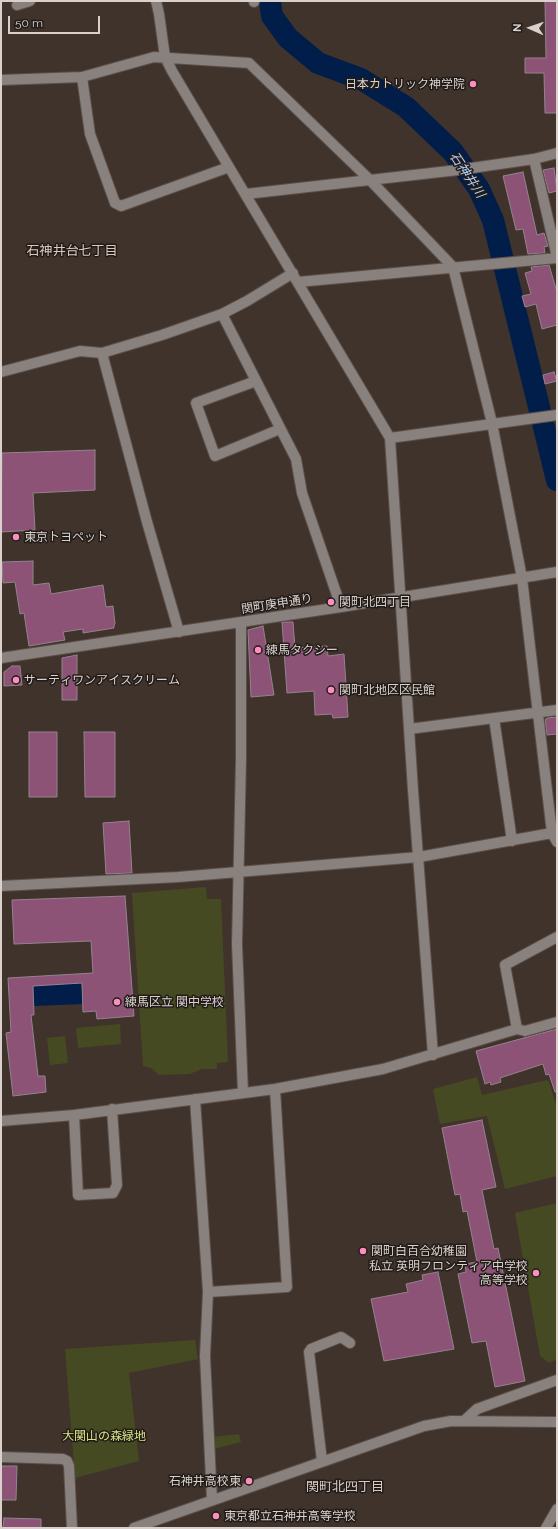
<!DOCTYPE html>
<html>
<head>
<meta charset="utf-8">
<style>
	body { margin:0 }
	#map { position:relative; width:558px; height:1529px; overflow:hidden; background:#40332c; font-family:Raleway,sans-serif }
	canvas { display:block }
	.frame { position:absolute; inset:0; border:2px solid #dad1cd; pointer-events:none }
	.north { position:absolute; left:510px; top:8px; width:40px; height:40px; -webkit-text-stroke:3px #221c19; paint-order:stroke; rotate:272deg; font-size:11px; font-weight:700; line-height:16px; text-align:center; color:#dad1cd }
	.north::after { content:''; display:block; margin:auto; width:14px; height:18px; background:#dad1cd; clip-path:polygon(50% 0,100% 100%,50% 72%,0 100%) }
	.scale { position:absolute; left:8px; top:16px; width:92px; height:18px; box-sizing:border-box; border:2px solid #dad1cd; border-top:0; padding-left:5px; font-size:12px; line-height:14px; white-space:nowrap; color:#dad1cd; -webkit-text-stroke:3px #221c19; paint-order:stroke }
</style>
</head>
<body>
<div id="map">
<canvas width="558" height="1529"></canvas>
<div class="frame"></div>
<div class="north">N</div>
<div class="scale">50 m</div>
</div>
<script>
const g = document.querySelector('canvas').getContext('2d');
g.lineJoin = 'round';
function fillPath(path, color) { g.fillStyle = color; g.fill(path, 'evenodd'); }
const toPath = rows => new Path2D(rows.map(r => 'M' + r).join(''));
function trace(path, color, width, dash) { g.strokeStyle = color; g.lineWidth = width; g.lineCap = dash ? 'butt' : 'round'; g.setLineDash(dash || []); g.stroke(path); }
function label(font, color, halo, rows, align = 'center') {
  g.font = font + ' Raleway,"Noto Sans JP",sans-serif'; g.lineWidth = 3; g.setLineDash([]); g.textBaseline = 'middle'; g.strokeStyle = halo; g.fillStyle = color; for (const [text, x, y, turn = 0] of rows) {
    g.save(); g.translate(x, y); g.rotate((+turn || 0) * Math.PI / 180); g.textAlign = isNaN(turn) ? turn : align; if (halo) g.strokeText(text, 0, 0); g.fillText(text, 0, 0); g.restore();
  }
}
fillPath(toPath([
	[206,887,207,899,221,899,228,1062,217,1063,217,1069,202,1069,190,1074,159,1075,151,1068,143,1066,132,893],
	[120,1024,121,1044,78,1048,76,1028],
	[65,1036,68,1063,50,1065,47,1038],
	[477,1077,482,1095,547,1080,549,1082,557,1107,557,1176,505,1189,487,1116,440,1124,433,1089],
	[557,1203,557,1359,549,1363,540,1356,515,1213],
	[195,1340,198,1359,129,1373,139,1461,75,1478,65,1349],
	[239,1434,241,1442,214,1449,213,1437]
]), '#454a22');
fillPath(toPath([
	[81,983,83,1004,33,1006,33,986]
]), '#001e49');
trace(toPath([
	[270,1,272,16,288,38,318,63,361,79,406,107,453,152,479,189,493,220,557,480]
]), '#001e49', 22);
const building = toPath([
	[545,1,557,1,557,113,545,113,544,73,525,73,525,58,546,58,545,1],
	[554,168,557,191,549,193,543,170,554,168],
	[523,172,537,235,544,233,548,246,544,247,545,253,528,254,523,229,516,230,503,176,523,172],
	[549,265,557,292,557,325,542,329,536,304,525,307,522,296,531,294,525,273,532,271,531,267,549,265],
	[554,372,557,381,545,384,543,375,554,372],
	[95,450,95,490,33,493,35,530,1,532,2,453,95,450],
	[33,561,33,585,49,583,51,594,103,585,106,607,113,606,115,624,114,625,114,628,83,633,83,629,63,632,65,640,29,646,24,613,20,614,15,582,3,583,2,562,33,561],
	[282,622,293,622,295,648,327,646,328,656,344,654,348,717,333,718,332,714,315,715,314,691,287,693,282,622],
	[263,626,274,695,251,697,248,630,263,626],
	[77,655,77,700,62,700,62,658,77,655],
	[12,666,20,666,22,685,4,686,4,672,12,666],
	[557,717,557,734,547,735,545,720,547,718,557,717],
	[29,732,57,732,57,797,29,797,29,732],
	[84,732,115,732,115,797,85,797,84,732],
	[129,821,132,873,106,874,103,823,129,821],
	[125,896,134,1016,97,1019,96,1011,83,1012,82,983,33,986,34,1015,31,1015,38,1076,45,1076,46,1092,13,1096,6,1033,11,1032,8,978,93,973,91,941,14,944,12,900,125,896],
	[557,1029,557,1092,555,1092,549,1074,546,1075,543,1064,500,1078,501,1082,491,1085,490,1082,485,1084,476,1051,557,1029],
	[482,1120,496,1187,482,1190,494,1249,498,1248,525,1381,495,1387,486,1341,472,1343,458,1274,466,1272,465,1264,477,1262,467,1211,463,1212,460,1194,455,1195,442,1128,482,1120],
	[438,1272,454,1349,384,1361,371,1299,408,1292,406,1284,423,1280,422,1275,438,1272],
	[1,1466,17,1466,16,1500,1,1500,1,1466],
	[4,1518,41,1519,41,1528,3,1528,4,1518]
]);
fillPath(building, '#8c5377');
trace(building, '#93838d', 1);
const minor = toPath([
	[156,1,159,14,165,57,172,71,390,438,413,790,433,1055],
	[254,1,254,2],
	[17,5,30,1],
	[82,77,90,134,115,203,121,206,229,167],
	[1,80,82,77,154,57,249,63,370,180,453,267,492,423,522,578,552,833,557,842],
	[534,159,557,257],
	[246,194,458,170,534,159,557,153],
	[298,282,557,258],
	[222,314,296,459,302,493,341,607],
	[102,353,147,522,179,632],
	[1,372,80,351,102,353,162,335,222,314,247,301,293,273],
	[256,381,196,403,215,456,280,429],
	[390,438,557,415],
	[241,623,241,759,237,944,243,1093],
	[1,658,341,607,557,572],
	[494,718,512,841],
	[409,729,557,710],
	[1,886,178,877,419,857,552,833,557,830],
	[517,1029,505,965,557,937],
	[195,1099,208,1292,205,1356,212,1500],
	[74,1115,78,1195,113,1193,117,1185,112,1109],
	[1,1121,74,1115,275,1089,383,1069,517,1029,525,1031,557,1022],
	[208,1292,287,1287,275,1089],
	[464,1421,477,1409,557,1380],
	[1,1457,63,1459,67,1461,69,1466,72,1528],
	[322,1461,309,1352,311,1349,341,1337,350,1343],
	[134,1528,424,1426,451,1421,557,1422],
	[546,1528,557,1509]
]);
trace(minor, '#5c4f49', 12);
trace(minor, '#88817d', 10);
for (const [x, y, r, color] of [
	[473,84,4,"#fd8ec0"],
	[16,537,4,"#fd8ec0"],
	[331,602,4,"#fd8ec0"],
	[258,650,4,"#fd8ec0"],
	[16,680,4,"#fd8ec0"],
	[331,690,4,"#fd8ec0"],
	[117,1002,4,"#fd8ec0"],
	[363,1251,4,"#fd8ec0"],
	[536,1273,4,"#fd8ec0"],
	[249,1481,4,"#fd8ec0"],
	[216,1516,4,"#fd8ec0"]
]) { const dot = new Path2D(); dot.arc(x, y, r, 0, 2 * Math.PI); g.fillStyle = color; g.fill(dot); trace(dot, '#221c19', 1.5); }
label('12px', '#dad1cd', '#221c19', [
	["日本カトリック神学院",465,84,"right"],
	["東京トヨペット",24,537],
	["関町北四丁目",339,602],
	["練馬タクシー",266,650],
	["サーティワンアイスクリーム",24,680],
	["関町北地区区民館",339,690],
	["練馬区立 関中学校",125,1002],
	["関町白百合幼稚園",371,1251],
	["私立 英明フロンティア中学校",528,1266,"right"],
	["高等学校",528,1280,"right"],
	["石神井高校東",241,1481,"right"],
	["東京都立石神井高等学校",224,1516]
], 'left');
label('12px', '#dad1cd', '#221c19', [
	["関町庚申通り",277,604,-9]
]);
label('12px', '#d8e485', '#221c19', [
	["大関山の森緑地",104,1436]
]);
label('italic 13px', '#afd0fc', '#221c19', [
	["石神井川",467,175,56]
]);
label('13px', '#dccac2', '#221c19', [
	["石神井台七丁目",72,251],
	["関町北四丁目",345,1487]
]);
</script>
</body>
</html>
